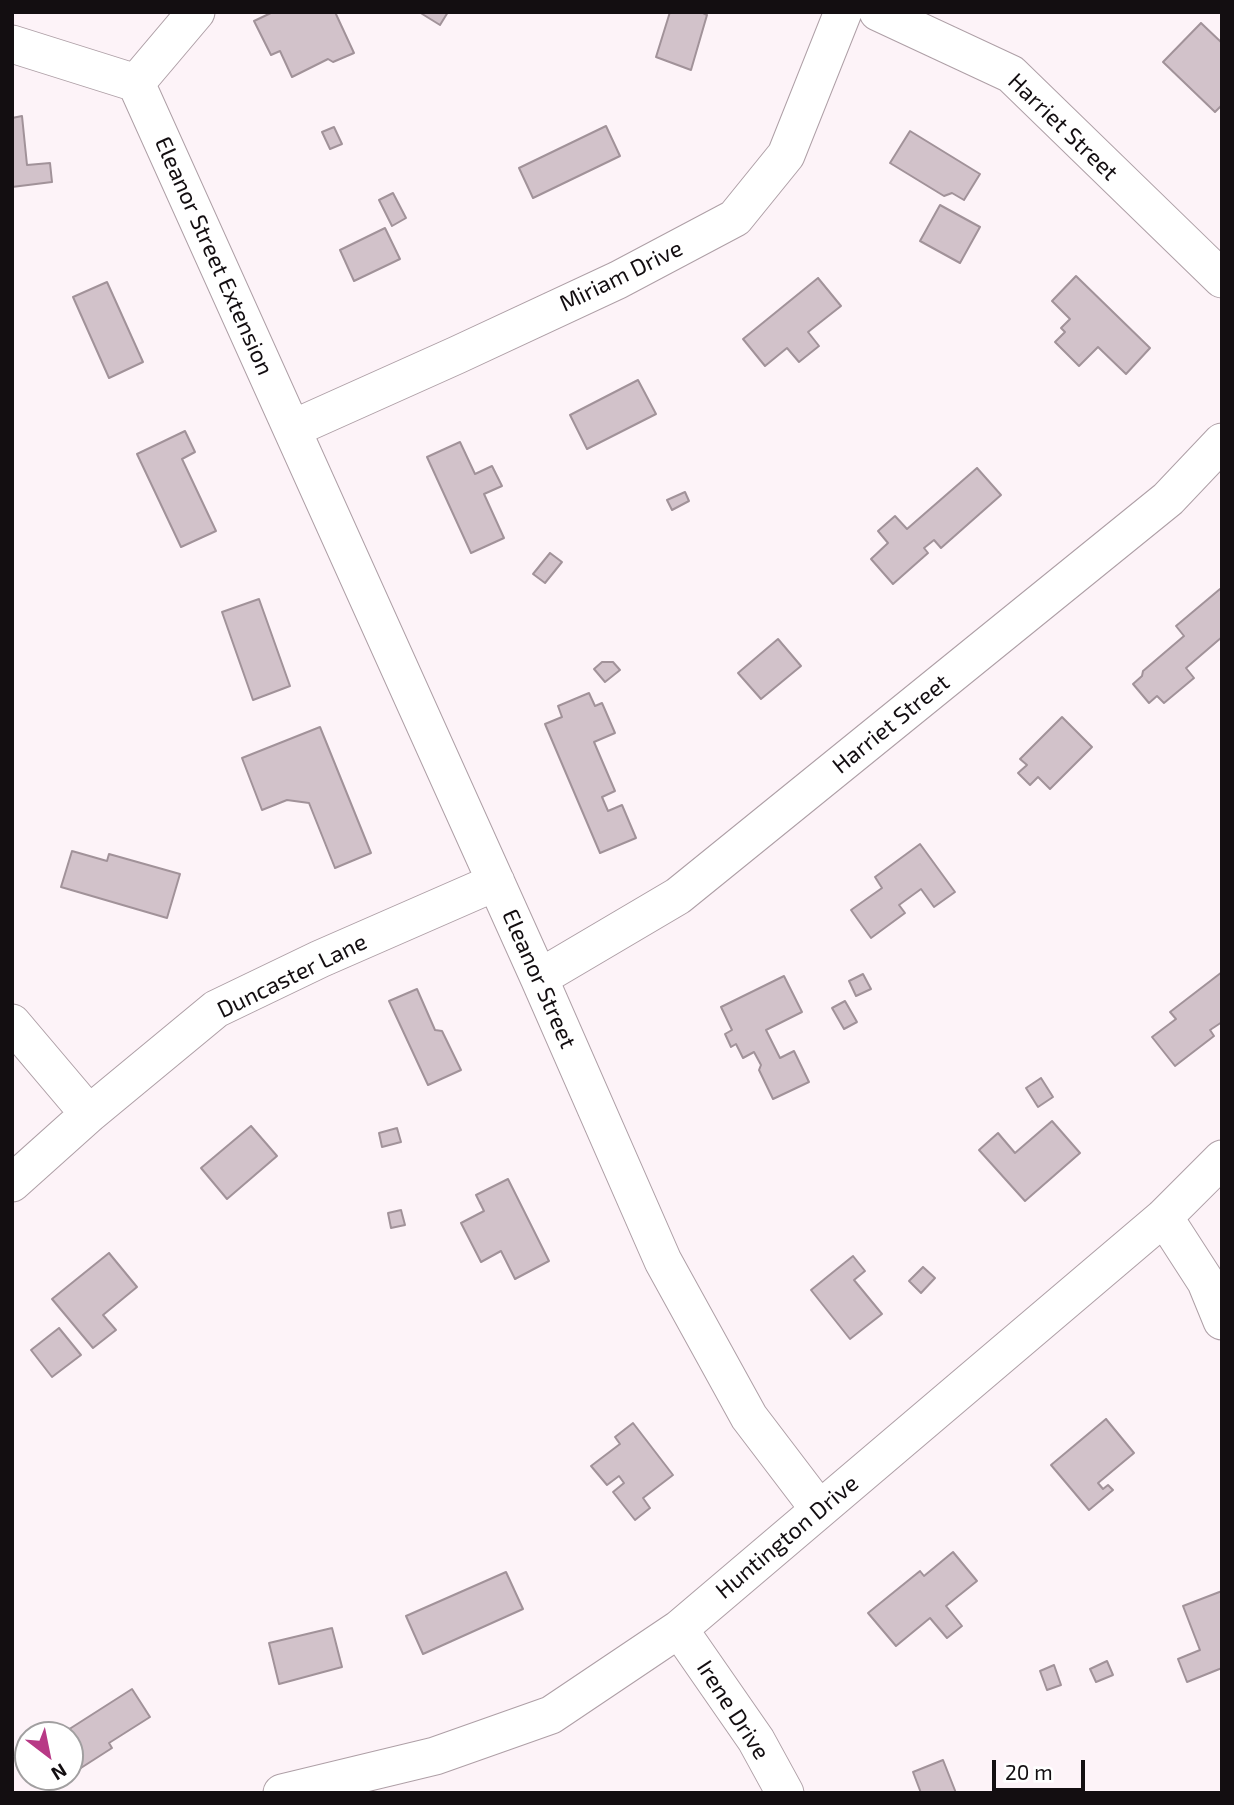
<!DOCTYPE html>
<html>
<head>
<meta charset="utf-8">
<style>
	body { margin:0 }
	#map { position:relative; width:1234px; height:1805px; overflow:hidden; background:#fdf3f8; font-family:"Exo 2",sans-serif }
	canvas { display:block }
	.frame { position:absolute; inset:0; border:14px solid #130e11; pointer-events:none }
	.north { position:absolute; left:14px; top:1721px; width:70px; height:70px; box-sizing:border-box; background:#fff; border:2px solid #a19fa0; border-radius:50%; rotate:148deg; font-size:19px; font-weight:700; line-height:28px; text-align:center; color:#130e11 }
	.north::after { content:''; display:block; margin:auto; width:24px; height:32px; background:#b83986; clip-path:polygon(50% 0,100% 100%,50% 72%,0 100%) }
	.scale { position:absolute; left:992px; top:1760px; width:93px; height:32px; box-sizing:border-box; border:4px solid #130e11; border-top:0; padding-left:9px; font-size:21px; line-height:24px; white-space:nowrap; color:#130e11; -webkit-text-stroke:5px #fff; paint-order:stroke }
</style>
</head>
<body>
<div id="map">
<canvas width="1234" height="1805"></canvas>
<div class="frame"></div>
<div class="north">N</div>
<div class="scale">20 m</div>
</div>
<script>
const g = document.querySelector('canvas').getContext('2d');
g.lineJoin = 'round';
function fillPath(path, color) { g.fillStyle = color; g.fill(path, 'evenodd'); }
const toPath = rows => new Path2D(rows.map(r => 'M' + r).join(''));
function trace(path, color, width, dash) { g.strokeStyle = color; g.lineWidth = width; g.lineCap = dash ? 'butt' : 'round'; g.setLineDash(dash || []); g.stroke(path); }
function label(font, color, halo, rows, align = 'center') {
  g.font = font + ' "Exo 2",sans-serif'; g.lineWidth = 6; g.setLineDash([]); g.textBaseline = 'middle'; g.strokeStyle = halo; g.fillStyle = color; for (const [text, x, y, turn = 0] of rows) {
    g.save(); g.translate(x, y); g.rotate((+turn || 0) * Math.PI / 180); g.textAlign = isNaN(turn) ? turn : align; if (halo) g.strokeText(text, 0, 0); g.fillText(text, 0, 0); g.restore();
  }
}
const building = toPath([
	[273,12,335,12,354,53,333,62,328,59,292,77,280,51,271,55,254,21,273,12],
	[419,12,448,12,440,25,419,12],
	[670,12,701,12,707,15,691,70,656,57,670,12],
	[1201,23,1222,43,1222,105,1215,112,1163,62,1201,23],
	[22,116,27,165,50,163,52,182,12,187,12,118,22,116],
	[606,126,620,156,533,198,519,168,606,126],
	[334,127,342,144,330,149,322,132,334,127],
	[910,131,980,174,964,200,952,193,944,196,890,163,910,131],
	[393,193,406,218,392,226,379,200,393,193],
	[940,205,980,227,960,263,920,241,940,205],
	[385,228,400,259,354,281,340,250,385,228],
	[1076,276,1150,348,1126,374,1098,347,1079,366,1055,342,1065,332,1061,328,1070,319,1052,301,1076,276],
	[818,278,841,306,808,332,819,346,799,362,787,348,765,366,743,339,818,278],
	[107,282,143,362,109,378,73,297,107,282],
	[638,380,656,414,587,449,570,415,638,380],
	[185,431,195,452,182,459,216,531,181,547,137,454,185,431],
	[460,442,475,474,492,466,502,486,484,494,504,538,471,553,427,457,460,442],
	[977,468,1001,495,941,548,934,540,924,548,928,553,893,584,871,559,888,543,878,531,895,516,907,529,977,468],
	[685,492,689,501,672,510,667,500,685,492],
	[550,553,562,562,545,583,533,574,550,553],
	[1220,589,1222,592,1222,637,1186,668,1194,678,1164,703,1157,696,1149,703,1133,684,1142,676,1143,671,1184,636,1176,626,1220,589],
	[259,599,290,686,253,700,222,612,259,599],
	[778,639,801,666,761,699,738,673,778,639],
	[602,662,613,662,620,670,605,682,594,669,602,662],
	[589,693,595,706,602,703,615,733,594,742,615,791,602,797,608,811,622,805,636,838,600,853,545,724,562,717,558,706,589,693],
	[1062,717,1092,747,1050,789,1038,777,1030,785,1018,773,1027,765,1020,759,1062,717],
	[320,727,371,853,335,868,309,803,287,800,262,810,242,758,320,727],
	[920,844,955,892,934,907,921,889,899,905,905,913,871,938,851,910,882,888,875,877,920,844],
	[72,851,107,861,109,854,180,874,167,918,61,887,72,851],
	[1222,972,1222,1022,1210,1030,1214,1036,1175,1066,1152,1037,1176,1019,1170,1012,1222,972],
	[863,974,871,989,856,996,849,981,863,974],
	[784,976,802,1012,766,1030,780,1058,794,1051,809,1082,773,1099,759,1070,761,1065,754,1052,743,1058,736,1044,731,1047,725,1034,732,1030,721,1007,784,976],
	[417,989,435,1030,442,1031,461,1070,428,1085,389,1001,417,989],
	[845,1001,857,1022,844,1029,832,1008,845,1001],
	[1041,1078,1053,1097,1038,1107,1026,1088,1041,1078],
	[1052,1121,1080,1153,1025,1201,979,1150,998,1133,1015,1153,1052,1121],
	[251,1126,277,1156,227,1199,201,1168,251,1126],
	[397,1128,401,1142,382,1147,379,1133,397,1128],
	[508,1179,549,1261,515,1279,501,1251,481,1262,461,1223,484,1211,476,1195,508,1179],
	[401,1210,405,1225,391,1228,388,1213,401,1210],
	[109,1253,137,1287,103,1315,116,1330,93,1348,52,1299,109,1253],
	[853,1256,865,1271,854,1280,882,1314,850,1339,811,1290,853,1256],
	[923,1267,935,1278,921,1293,909,1281,923,1267],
	[59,1328,81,1355,52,1377,31,1350,59,1328],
	[1106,1419,1134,1453,1098,1483,1103,1489,1108,1485,1113,1490,1089,1510,1051,1465,1106,1419],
	[633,1423,673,1475,643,1498,650,1508,635,1520,613,1492,624,1483,619,1476,607,1485,591,1466,620,1444,615,1437,633,1423],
	[953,1552,977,1581,946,1606,962,1626,947,1638,930,1618,896,1646,868,1613,920,1571,924,1576,953,1552],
	[506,1572,523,1609,423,1654,406,1616,506,1572],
	[1222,1591,1222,1668,1187,1682,1178,1659,1200,1650,1183,1606,1222,1591],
	[332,1628,342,1667,279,1684,269,1643,332,1628],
	[1107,1661,1113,1675,1096,1682,1090,1669,1107,1661],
	[1054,1665,1061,1685,1047,1690,1040,1671,1054,1665],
	[132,1689,150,1717,109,1743,112,1748,70,1775,70,1735,60,1735,132,1689],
	[943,1760,956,1793,921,1793,913,1772,943,1760]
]);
fillPath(building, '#d2c2ca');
trace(building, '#a19299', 2);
const minor = toPath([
	[878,12,1011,74,1222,279],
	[12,44,136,83,539,978,663,1261,749,1417,819,1509],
	[136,83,196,12],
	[292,429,457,355,618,280,735,218,786,155,843,12],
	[539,978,678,896,1168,499,1222,442],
	[12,1023,89,1114],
	[12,1183,89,1114,216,1009,320,959,496,882],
	[1164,1217,1206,1282,1222,1321],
	[679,1629,756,1740,785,1793],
	[282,1793,435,1756,551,1715,679,1629,1164,1217,1222,1159]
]);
trace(minor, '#ae9fa6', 39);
trace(minor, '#fff', 37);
label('23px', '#130e11', '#fff', [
	["Harriet Street",1063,127,44],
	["Eleanor Street Extension",214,256,66],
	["Miriam Drive",621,276,-26],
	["Harriet Street",891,724,-39],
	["Duncaster Lane",292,976,-26],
	["Eleanor Street",539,979,66],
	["Huntington Drive",787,1537,-40],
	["Irene Drive",733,1710,57]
]);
</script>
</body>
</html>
